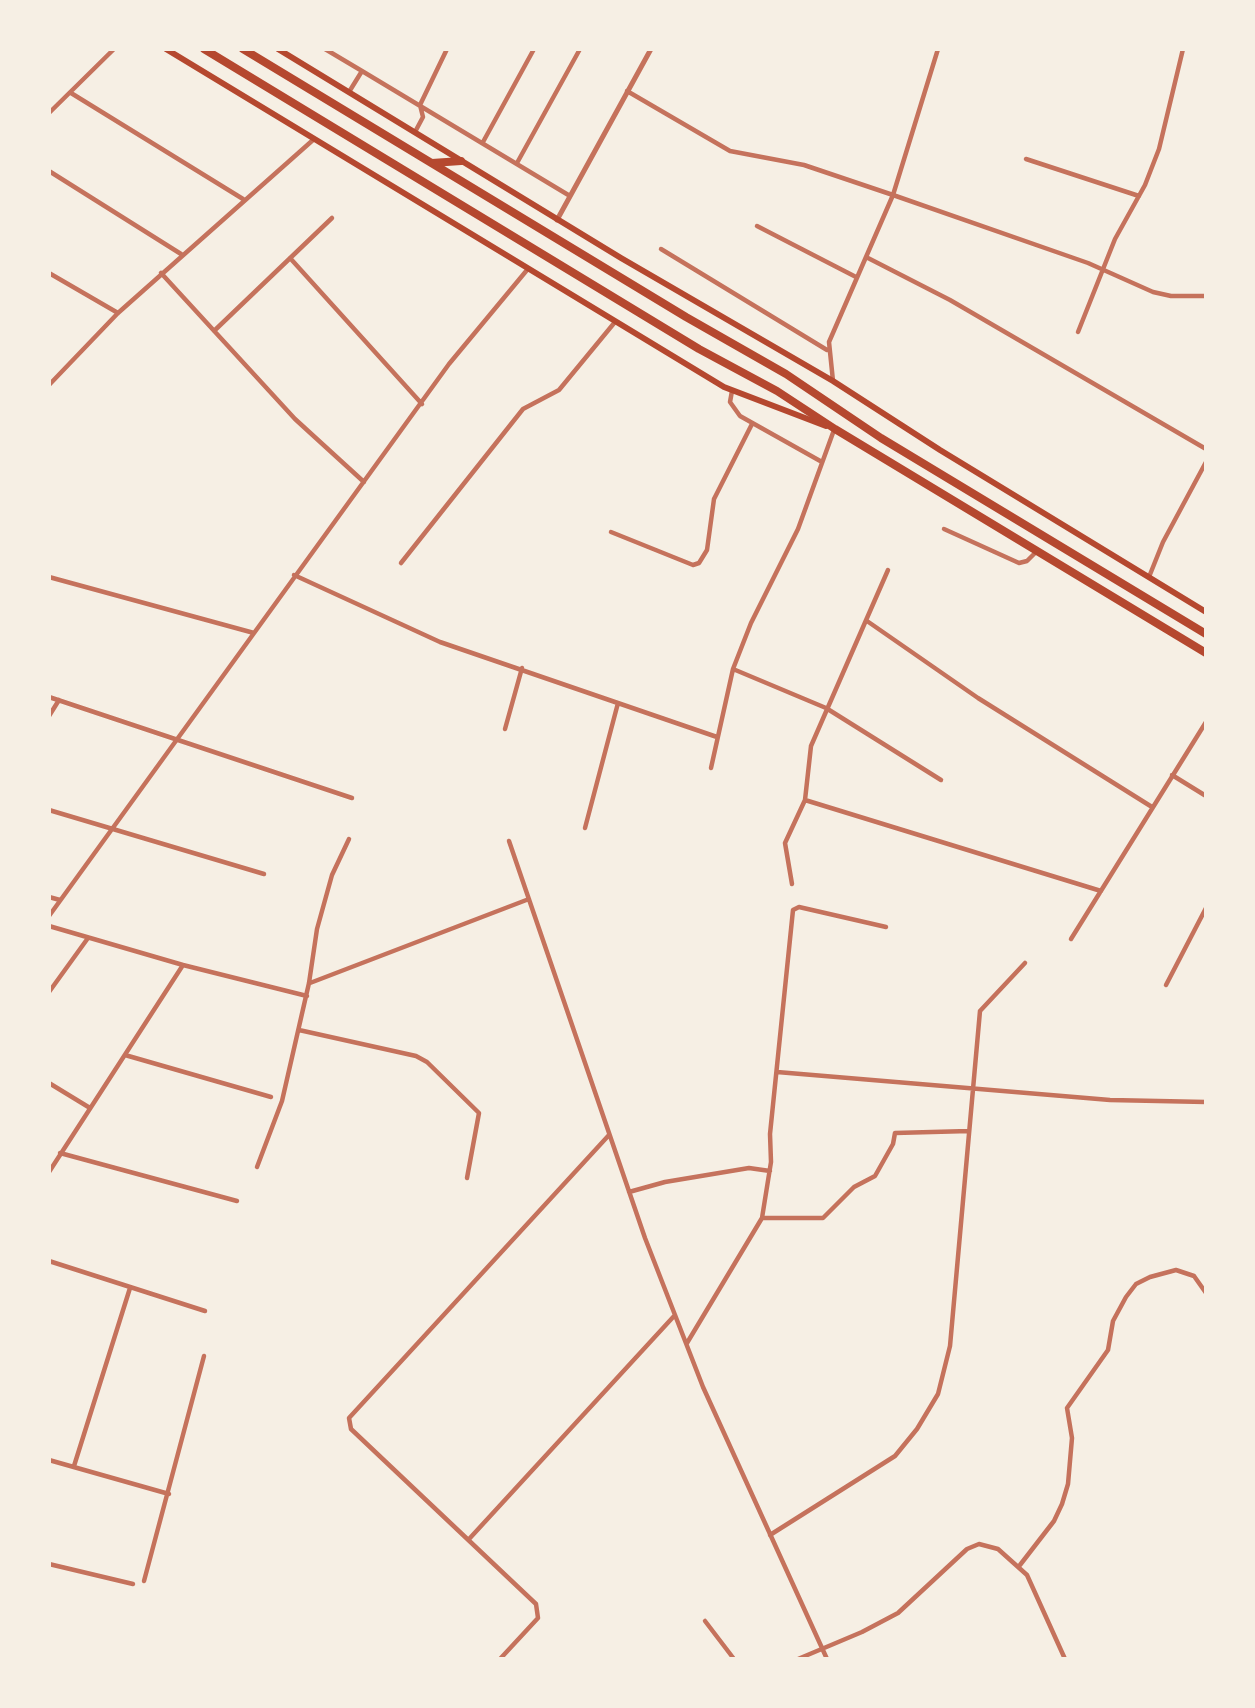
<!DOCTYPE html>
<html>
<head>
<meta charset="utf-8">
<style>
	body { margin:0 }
	#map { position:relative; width:1255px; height:1708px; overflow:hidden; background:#f6efe4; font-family:"Space Grotesk",sans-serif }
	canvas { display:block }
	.frame { position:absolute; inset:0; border:51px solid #f6efe4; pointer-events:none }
</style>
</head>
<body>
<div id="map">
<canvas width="1255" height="1708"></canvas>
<div class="frame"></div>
</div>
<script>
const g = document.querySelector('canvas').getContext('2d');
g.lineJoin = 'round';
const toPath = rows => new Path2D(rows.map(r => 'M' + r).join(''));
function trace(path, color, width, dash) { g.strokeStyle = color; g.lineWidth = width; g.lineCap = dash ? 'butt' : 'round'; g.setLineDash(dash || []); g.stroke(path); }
trace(toPath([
	[325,49,362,71],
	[627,91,730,151,804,165,893,195,1088,263,1153,292,1171,296,1206,296],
	[349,92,362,71,570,196],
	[71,93,243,199],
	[49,113,114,49],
	[415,132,423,117,420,105,447,49],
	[483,142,534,49],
	[1026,159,1139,196],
	[517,163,580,49],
	[49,171,181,254],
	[757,226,856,277],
	[661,249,827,350],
	[866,257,950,300,1206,449],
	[290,258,422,404],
	[49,273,118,313],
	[161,273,295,419,364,482],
	[214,331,332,218],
	[1078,332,1115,239,1145,185,1159,149,1183,49],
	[833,381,829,342,893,195,938,49],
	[49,385,118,313,313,140],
	[732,391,730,402,740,416,822,462],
	[944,529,1019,563,1027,561,1036,552],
	[611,532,693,565,699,563,707,550,714,499,752,424],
	[401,563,523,409,559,390,615,322],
	[294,575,440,642,717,737],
	[49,577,254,633],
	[1149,577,1163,542,1206,462],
	[867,621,978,698,1152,807],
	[733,669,826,708,941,780],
	[49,697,352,798],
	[49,716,59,700],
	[505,729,522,668],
	[711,768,733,669,751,623,798,529,834,430],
	[1172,775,1206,796],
	[805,800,1101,891],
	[49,810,264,874],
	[585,828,618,703],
	[509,841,645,1238,675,1315,703,1387,827,1659],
	[792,884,785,843,805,800,811,746,888,570],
	[49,897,60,900],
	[49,916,449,364,527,270],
	[49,926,183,965,49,1172],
	[1071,939,1206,722],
	[183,965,307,996],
	[310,983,529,899],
	[1166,985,1206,908],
	[49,992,88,938],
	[299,1030,416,1056,427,1062,479,1113,467,1178],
	[125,1055,271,1097],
	[777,1072,1110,1100,1206,1102],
	[49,1083,90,1108],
	[60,1153,237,1201],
	[257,1167,282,1101,309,983,317,929,332,875,349,839],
	[629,1192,665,1182,749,1168,770,1171],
	[762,1218,823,1218,854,1187,875,1176,893,1144,895,1133,969,1131],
	[49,1261,205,1311],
	[687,1343,762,1218,771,1162,770,1134,793,910,799,907,886,927],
	[49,1460,169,1494],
	[74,1466,130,1288],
	[770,1535,895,1456,917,1429,938,1394,950,1346,980,1011,1025,963],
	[470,1538,675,1315],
	[49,1564,133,1584],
	[1020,1565,1054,1521,1062,1504,1068,1484,1072,1438,1067,1408,1108,1350,1113,1321,1126,1297,1136,1284,1150,1277,1176,1270,1194,1276,1206,1293],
	[144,1581,204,1356],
	[705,1621,734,1659],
	[500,1659,538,1618,536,1604,351,1429,349,1418,609,1135],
	[798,1659,862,1632,898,1613,967,1549,979,1544,998,1549,1027,1575,1065,1659]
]), '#c5725c', 4.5);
trace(toPath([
	[557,220,651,49]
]), '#c5725c', 5);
trace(toPath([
	[166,49,724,387,826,426],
	[278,49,621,258,833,381,940,450,1206,612]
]), '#b5482f', 6);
trace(toPath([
	[204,49,699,349,777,391,835,429,1206,653],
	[243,49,686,317,786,374,881,438,1206,634],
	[432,163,461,161]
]), '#b5482f', 8);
</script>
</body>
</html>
